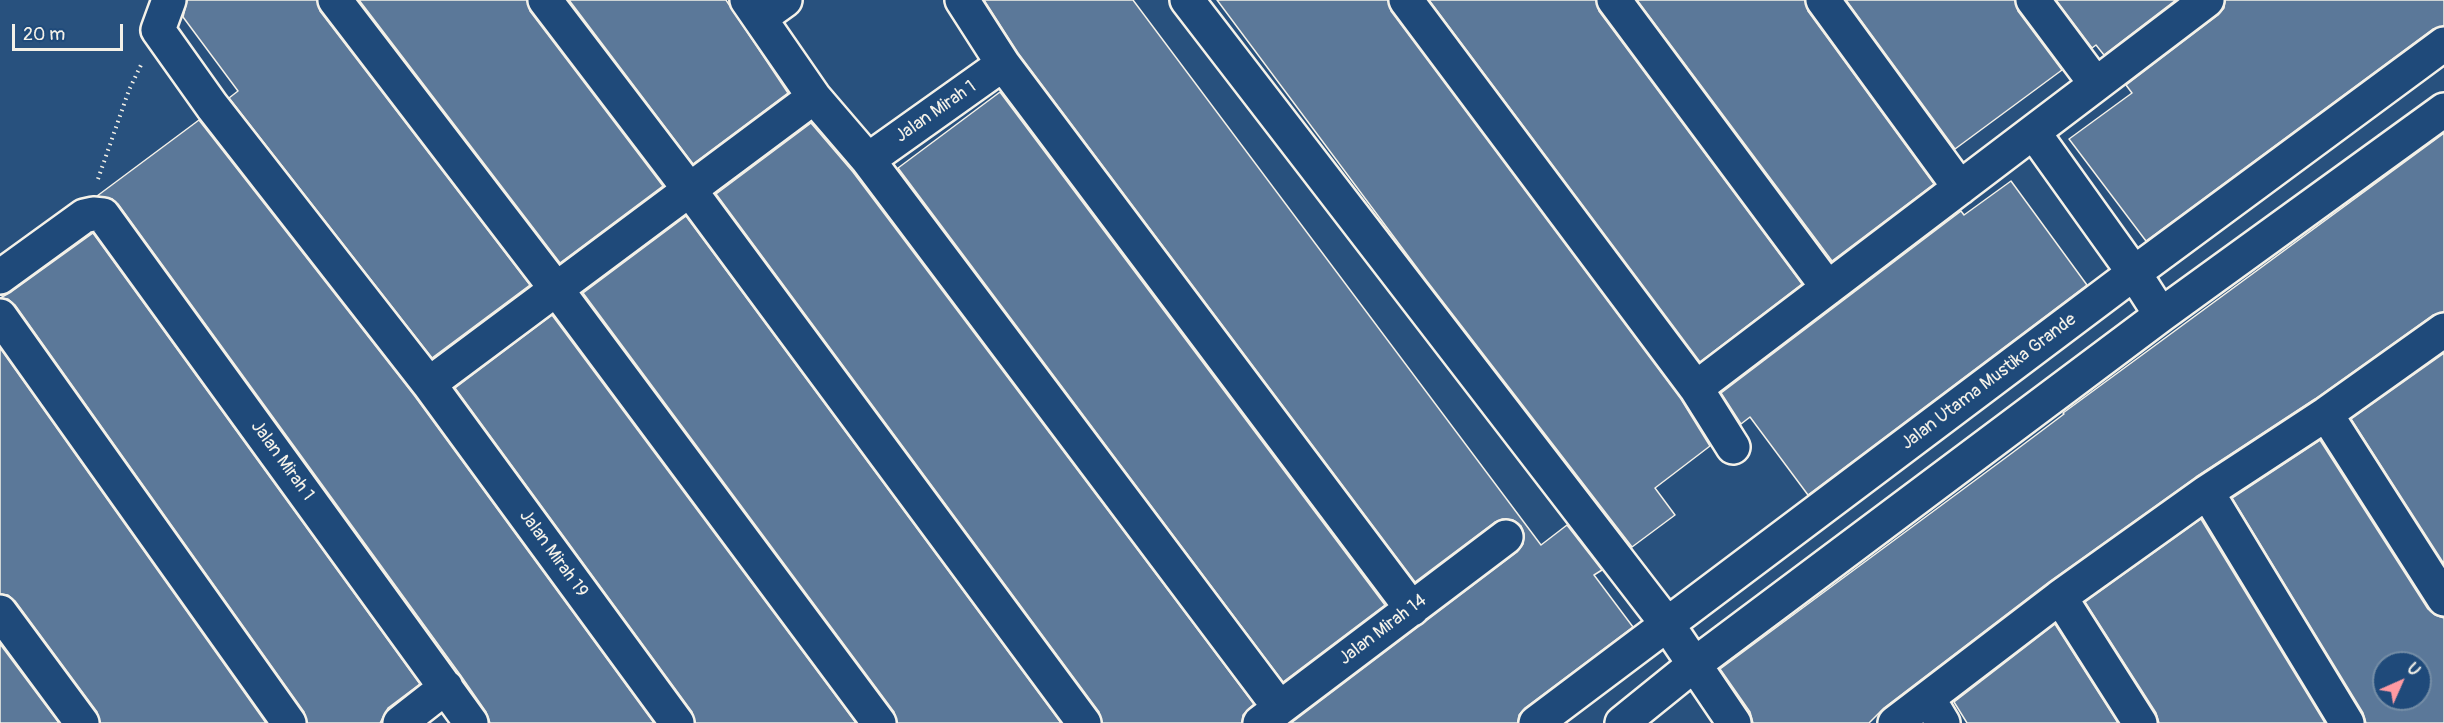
<!DOCTYPE html>
<html>
<head>
<meta charset="utf-8">
<style>
	body { margin:0 }
	#map { position:relative; width:2444px; height:723px; overflow:hidden; background:#28517e; font-family:Pangolin,sans-serif }
	canvas { display:block }
	.north { position:absolute; left:2372px; top:651px; width:60px; height:60px; box-sizing:border-box; background:#1f4a7a; border:2px solid #748da6; border-radius:50%; rotate:45deg; font-size:16px; font-weight:700; line-height:24px; text-align:center; color:#f4f1e8 }
	.north::after { content:''; display:block; margin:auto; width:21px; height:27px; background:#ff9aa2; clip-path:polygon(50% 0,100% 100%,50% 72%,0 100%) }
	.scale { position:absolute; left:12px; top:24px; width:111px; height:27px; box-sizing:border-box; border:3px solid #f4f1e8; border-top:0; padding-left:8px; font-size:18px; line-height:21px; white-space:nowrap; color:#f4f1e8; -webkit-text-stroke:4px #1f4a7a; paint-order:stroke }
</style>
</head>
<body>
<div id="map">
<canvas width="2444" height="723"></canvas>
<div class="north">U</div>
<div class="scale">20 m</div>
</div>
<script>
const g = document.querySelector('canvas').getContext('2d');
g.lineJoin = 'round';
function fillPath(path, color) { g.fillStyle = color; g.fill(path, 'evenodd'); }
const toPath = rows => new Path2D(rows.map(r => 'M' + r).join(''));
function trace(path, color, width, dash) { g.strokeStyle = color; g.lineWidth = width; g.lineCap = dash ? 'butt' : 'round'; g.setLineDash(dash || []); g.stroke(path); }
function label(font, color, halo, rows, align = 'center') {
  g.font = font + ' Pangolin,sans-serif'; g.lineWidth = 4.5; g.setLineDash([]); g.textBaseline = 'middle'; g.strokeStyle = halo; g.fillStyle = color; for (const [text, x, y, turn = 0] of rows) {
    g.save(); g.translate(x, y); g.rotate((+turn || 0) * Math.PI / 180); g.textAlign = isNaN(turn) ? turn : align; if (halo) g.strokeText(text, 0, 0); g.fillText(text, 0, 0); g.restore();
  }
}
const building = toPath([
	[187,0,317,0,320,11,530,285,432,358,229,98,238,91,183,17,187,0],
	[359,0,527,0,530,11,663,186,560,263,359,0],
	[569,0,726,0,788,93,693,164,569,0],
	[984,0,1133,0,1541,545,1567,525,1602,570,1594,575,1633,627,1525,708,1519,715,1518,723,1291,723,1517,552,1523,544,1524,534,1521,526,1513,520,1503,519,1495,522,1415,582,1018,53,984,0],
	[1217,0,1388,0,1391,11,1681,399,1710,446,1655,488,1675,515,1632,547,1426,280,1217,0],
	[1429,0,1596,0,1599,11,1802,284,1700,362,1429,0],
	[1637,0,1805,0,1808,11,1934,184,1832,261,1637,0],
	[1846,0,2015,0,2018,11,2062,70,1955,149,1846,0],
	[2056,0,2176,0,2104,55,2096,45,2092,48,2056,0],
	[2225,0,2444,0,2444,26,2433,29,2146,241,2069,139,2132,93,2126,85,2218,15,2224,8,2225,0],
	[1000,92,1385,605,1283,682,898,168,1000,92],
	[199,120,414,395,654,723,490,723,486,712,461,676,118,204,112,199,97,196,199,120],
	[811,123,853,172,1254,704,1243,715,1242,723,1102,723,1099,712,716,194,811,123],
	[2444,133,2444,312,2433,315,2315,399,2196,477,2049,582,1884,708,1869,723,1753,723,1750,712,1720,669,2012,453,2064,414,2063,413,2444,133],
	[2011,181,2087,285,1808,495,1750,417,1741,424,1721,393,1961,211,1964,215,2011,181],
	[686,216,1061,723,897,723,894,712,583,293,686,216],
	[93,233,420,684,388,708,380,723,307,723,304,712,15,305,8,299,0,298,11,292,93,233],
	[552,315,856,723,695,723,692,712,455,388,552,315],
	[0,348,266,723,100,723,97,712,15,601,8,595,0,594,0,348],
	[2444,353,2444,564,2351,419,2444,353],
	[2320,440,2428,609,2435,615,2444,618,2444,723,2366,723,2363,713,2232,498,2320,440],
	[2384,663,2420,663,2420,699,2384,699,2384,663],
	[2201,519,2325,723,2159,723,2156,713,2085,602,2201,519],
	[2055,624,2118,723,1967,723,1954,702,2055,624],
	[0,644,59,723,0,723,0,644]
]);
fillPath(building, '#5b7899');
trace(building, '#f4f1e8', 1.5);
const minor = toPath([
	[169,0,158,30,212,106,429,384,677,723],
	[335,0,557,290,879,723],
	[545,0,689,189,1084,723],
	[747,0,814,97,868,160,1279,707],
	[962,0,1003,64,1412,609],
	[1187,0,1667,624,1734,723],
	[1406,0,1696,388,1733,447],
	[1614,0,1828,288],
	[1823,0,1960,188],
	[2033,0,2095,83],
	[760,18,785,0],
	[2034,133,2134,273,2161,315],
	[868,160,1003,64],
	[0,277,84,216,93,214,103,215,471,723],
	[0,316,289,723],
	[429,384,814,97],
	[1696,388,2207,0],
	[2326,414,2444,599],
	[2207,492,2347,723],
	[2060,597,2140,723],
	[0,612,82,723],
	[1928,698,1943,723],
	[400,723,446,687],
	[1260,723,1506,537],
	[1536,723,2134,273,2444,44],
	[1622,723,1695,664,2161,315,2444,110],
	[1895,723,2060,597,2207,492,2326,414,2444,330]
]);
trace(minor, '#f4f1e8', 38);
trace(toPath([
	[98,179,129,90,141,65]
]), '#f4f1e8', 4, [1.5, 4.5]);
trace(minor, '#1f4a7a', 33);
label('18px', '#f4f1e8', '#1f4a7a', [
	["Jalan Mirah 1",936,112,-35],
	["Jalan Utama Mustika Grande",1989,382,-37],
	["Jalan Mirah 1",282,461,54],
	["Jalan Mirah 19",553,554,54],
	["Jalan Mirah 14",1383,630,-37]
]);
</script>
</body>
</html>
